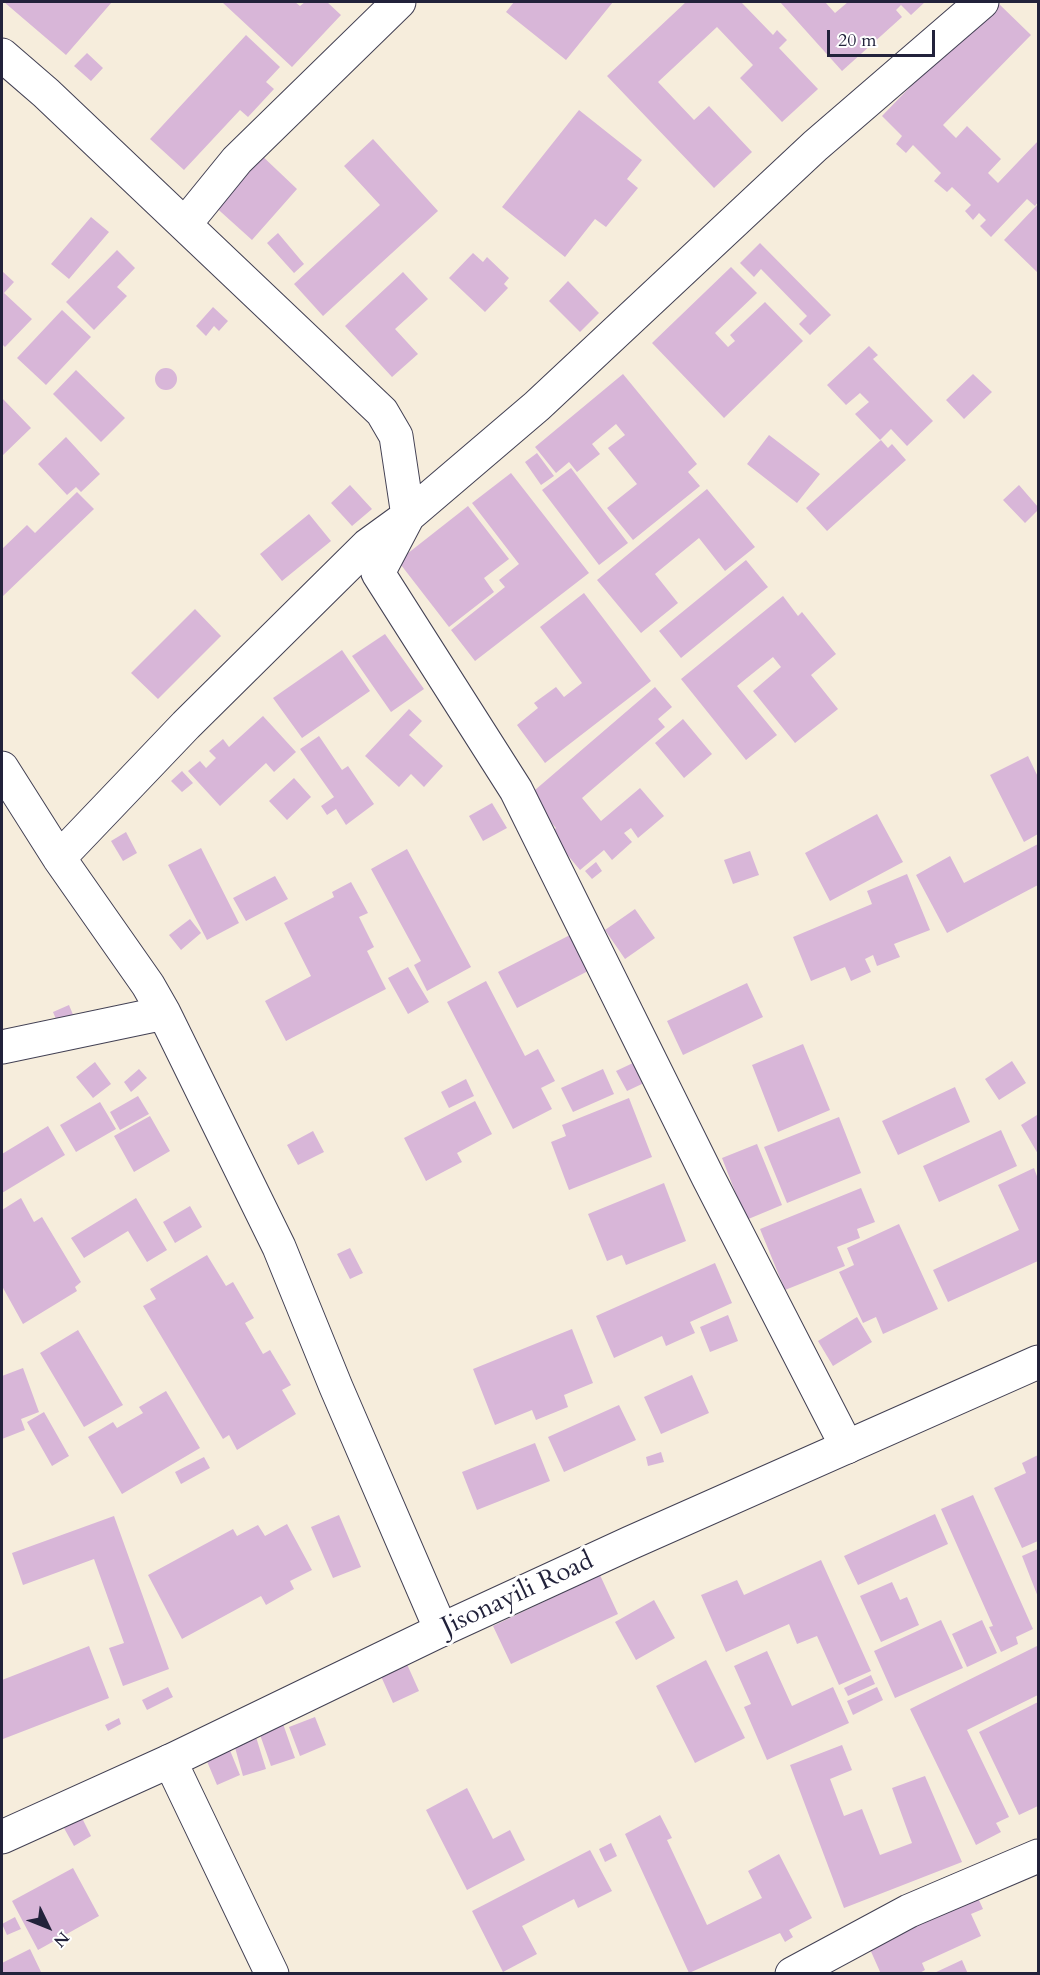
<!DOCTYPE html>
<html>
<head>
<meta charset="utf-8">
<style>
	body { margin:0 }
	#map { position:relative; width:1040px; height:1975px; overflow:hidden; background:#f6eddc; font-family:Cardo,serif }
	canvas { display:block }
	.frame { position:absolute; inset:0; border:3px solid #22223b; pointer-events:none }
	.north { position:absolute; left:18px; top:1897px; width:60px; height:60px; -webkit-text-stroke:4px #fff; paint-order:stroke; rotate:133deg; font-size:16px; font-weight:700; line-height:24px; text-align:center; color:#22223b }
	.north::after { content:''; display:block; margin:auto; width:21px; height:27px; background:#22223b; clip-path:polygon(50% 0,100% 100%,50% 72%,0 100%) }
	.scale { position:absolute; left:827px; top:30px; width:108px; height:27px; box-sizing:border-box; border:3px solid #22223b; border-top:0; padding-left:8px; font-size:18px; line-height:21px; white-space:nowrap; color:#22223b; -webkit-text-stroke:4px #fff; paint-order:stroke }
</style>
</head>
<body>
<div id="map">
<canvas width="1040" height="1975"></canvas>
<div class="frame"></div>
<div class="north">N</div>
<div class="scale">20 m</div>
</div>
<script>
const g = document.querySelector('canvas').getContext('2d');
g.lineJoin = 'round';
function fillPath(path, color) { g.fillStyle = color; g.fill(path, 'evenodd'); }
const toPath = rows => new Path2D(rows.map(r => 'M' + r).join(''));
function trace(path, color, width, dash) { g.strokeStyle = color; g.lineWidth = width; g.lineCap = dash ? 'butt' : 'round'; g.setLineDash(dash || []); g.stroke(path); }
function label(font, color, halo, rows, align = 'center') {
  g.font = font + ' Cardo,serif'; g.lineWidth = 6; g.setLineDash([]); g.textBaseline = 'middle'; g.strokeStyle = halo; g.fillStyle = color; for (const [text, x, y, turn = 0] of rows) {
    g.save(); g.translate(x, y); g.rotate((+turn || 0) * Math.PI / 180); g.textAlign = isNaN(turn) ? turn : align; if (halo) g.strokeText(text, 0, 0); g.fillText(text, 0, 0); g.restore();
  }
}
fillPath(toPath([
	[4,2,112,2,66,55],
	[222,2,295,2,300,6,305,2,327,2,341,15,292,67],
	[514,2,613,2,566,60,506,12],
	[686,2,741,2,773,35,777,30,787,40,779,48,818,89,782,122,740,78,753,65,717,27,658,82,694,120,709,106,752,152,714,188,607,76],
	[780,2,825,2,835,13,848,2,925,2,911,15,901,5,896,10,902,17,842,71],
	[992,2,997,2,1031,35,943,125,956,138,967,126,1001,159,988,173,998,183,1038,141,1038,202,1035,206,1027,199,991,237,980,226,986,220,979,213,973,220,965,211,971,205,952,187,947,192,934,181,941,173,913,145,906,153,896,144,902,136,882,116],
	[246,35,280,67,266,82,274,89,248,117,240,110,184,170,150,139],
	[87,53,103,68,91,81,74,66],
	[579,110,642,160,627,179,638,188,606,227,595,219,565,257,502,207],
	[373,139,438,211,323,316,294,284,380,205,344,166],
	[258,152,297,189,252,240,211,203],
	[1038,204,1038,273,1004,240],
	[91,217,109,232,69,279,51,264],
	[278,233,304,264,294,273,267,243],
	[760,243,831,315,810,335,799,324,807,316,761,269,754,277,740,263],
	[117,250,135,268,117,287,127,296,94,330,66,302],
	[473,253,483,262,487,257,509,278,504,284,508,288,485,312,449,278],
	[731,267,757,293,715,333,728,347,735,341,730,335,765,302,803,341,724,418,652,343],
	[2,271,14,282,4,293,32,319,5,347,2,344],
	[403,272,428,299,395,329,418,354,392,377,345,326],
	[568,281,599,313,580,332,549,301],
	[213,307,228,321,219,331,214,326,206,336,196,326],
	[62,310,91,337,46,385,17,358],
	[869,346,878,355,873,359,933,421,907,446,891,429,880,440,855,414,869,402,860,393,846,405,827,385],
	'155 379a11 11 0 1 1 22 0a11 11 0 1 1-22 0Z',
	[76,370,125,418,101,442,53,394],
	[623,374,697,464,688,472,700,486,633,540,607,508,637,484,608,448,625,435,616,424,592,444,600,454,577,472,569,462,556,473,535,447],
	[973,374,992,392,964,419,946,400],
	[2,398,31,428,2,456],
	[769,435,820,474,797,503,747,464],
	[66,437,100,474,81,492,76,487,67,495,38,464],
	[881,440,888,448,892,444,906,460,827,531,806,508],
	[537,453,554,476,541,485,525,462],
	[571,468,628,543,599,565,542,490],
	[511,473,589,573,475,661,451,630,505,587,499,580,519,564,472,503],
	[350,485,372,509,352,526,331,503],
	[1019,485,1038,507,1038,510,1025,523,1003,500],
	[707,489,755,547,725,571,699,538,655,574,678,603,641,633,597,580],
	[77,492,94,509,3,596,2,594,2,549,27,525,35,533],
	[468,506,509,559,484,578,494,592,449,627,398,561],
	[309,514,331,541,282,581,260,554],
	[746,560,768,587,681,658,659,631],
	[584,593,651,681,545,763,517,725,538,708,534,703,556,687,564,697,582,683,540,627],
	[783,596,798,616,802,612,836,654,811,675,838,709,795,743,753,691,781,667,773,657,737,686,777,735,746,760,681,679],
	[195,609,221,636,158,699,131,673],
	[385,634,424,689,391,712,352,656],
	[342,650,370,691,302,738,273,698],
	[655,687,672,707,658,719,665,727,582,798,601,821,640,788,664,816,638,838,631,828,624,833,632,842,612,860,604,850,580,870,550,834,556,828,528,796],
	[409,709,422,721,409,735,443,766,424,787,411,774,399,787,365,756],
	[263,716,296,752,274,772,266,763,220,806,188,771,200,761,206,768,216,758,209,751,223,739,229,747],
	[683,719,712,754,684,778,655,743],
	[319,736,342,770,348,766,374,804,346,825,336,809,327,815,321,806,334,797,300,749],
	[1028,756,1038,777,1038,834,1024,842,990,775],
	[182,771,193,783,182,792,171,781],
	[294,778,311,797,287,820,269,801],
	[492,803,507,828,483,841,469,816],
	[877,814,903,862,830,901,805,853],
	[126,832,137,853,123,861,111,841],
	[1038,844,1038,885,947,933,916,875,950,856,964,883],
	[201,848,239,923,207,940,168,865],
	[407,849,471,967,427,991,414,965,421,961,371,869],
	[750,851,759,875,733,884,724,860],
	[596,862,602,871,592,879,585,871],
	[907,874,930,930,894,944,900,957,877,966,873,955,865,959,871,972,851,981,845,967,811,981,793,937,872,904,867,891],
	[275,876,288,899,246,921,233,898],
	[351,882,368,913,359,917,374,947,367,951,386,989,286,1041,265,1001,311,976,284,923,334,897,332,892],
	[635,909,655,938,625,959,605,930],
	[190,919,201,933,181,950,169,935],
	[570,935,588,971,517,1008,498,972],
	[408,967,429,1002,408,1014,388,978],
	[486,981,525,1056,538,1049,555,1081,541,1088,552,1109,513,1129,447,1002],
	[747,983,763,1017,683,1055,667,1021],
	[69,1005,74,1017,58,1024,53,1012],
	[803,1044,830,1110,778,1132,752,1065],
	[1012,1061,1026,1083,999,1100,985,1079],
	[95,1062,111,1084,93,1098,76,1077],
	[633,1063,644,1083,627,1091,616,1071],
	[139,1069,147,1078,131,1092,124,1082],
	[603,1069,614,1094,573,1112,561,1088],
	[466,1079,474,1096,449,1108,441,1092],
	[955,1087,970,1122,898,1155,882,1121],
	[138,1096,149,1114,120,1130,110,1112],
	[629,1098,652,1157,569,1190,551,1142,566,1136,562,1125],
	[475,1101,492,1134,457,1153,462,1162,426,1181,404,1138],
	[100,1102,116,1129,76,1152,60,1125],
	[1037,1115,1038,1117,1038,1154,1021,1125],
	[150,1116,170,1151,134,1172,114,1136],
	[839,1117,861,1173,787,1203,764,1147],
	[48,1126,65,1155,2,1193,2,1154],
	[1001,1130,1017,1166,939,1202,923,1166],
	[313,1131,324,1152,298,1165,287,1145],
	[757,1144,782,1205,746,1220,722,1158],
	[1034,1168,1038,1179,1038,1261,948,1302,933,1270,1019,1230,998,1185],
	[664,1183,686,1241,626,1265,622,1255,607,1261,588,1214],
	[861,1188,875,1222,857,1229,860,1238,837,1247,845,1266,785,1290,760,1229],
	[21,1198,34,1222,42,1217,81,1282,75,1287,77,1291,23,1324,2,1286,2,1210],
	[136,1198,167,1250,147,1262,128,1231,84,1258,71,1238],
	[190,1206,202,1227,175,1243,163,1222],
	[899,1224,938,1309,883,1334,876,1317,863,1323,839,1272,854,1265,847,1248],
	[350,1248,363,1273,350,1279,337,1254],
	[207,1255,226,1286,233,1282,254,1318,245,1323,263,1354,270,1350,291,1385,282,1390,296,1414,237,1450,229,1435,223,1439,143,1306,156,1299,150,1289],
	[715,1263,732,1303,690,1322,695,1333,666,1346,662,1336,614,1358,596,1316],
	[728,1315,738,1341,710,1352,700,1327],
	[857,1317,872,1342,833,1366,818,1341],
	[572,1329,593,1383,564,1395,568,1407,536,1420,532,1410,495,1425,473,1369],
	[78,1330,123,1405,84,1427,40,1353],
	[23,1368,39,1412,21,1419,25,1430,2,1439,2,1376],
	[692,1375,709,1413,661,1434,644,1397],
	[166,1391,200,1448,122,1494,88,1437,113,1422,117,1428,143,1413,139,1407],
	[619,1405,636,1440,564,1472,548,1437],
	[44,1412,69,1456,52,1466,27,1422],
	[535,1443,550,1481,477,1510,462,1472],
	[661,1452,664,1462,648,1466,646,1457],
	[1038,1455,1038,1541,1022,1548,994,1488,1026,1473,1022,1463],
	[204,1457,210,1468,181,1484,175,1472],
	[973,1495,1033,1629,1016,1637,1018,1644,1001,1652,989,1627,993,1626,941,1509],
	[935,1514,948,1544,858,1585,844,1556],
	[339,1515,361,1567,333,1578,311,1527],
	[114,1516,169,1669,123,1686,109,1648,124,1643,94,1559,23,1585,12,1553],
	[287,1524,312,1570,290,1581,294,1589,266,1605,261,1596,182,1639,148,1575,233,1529,237,1536,258,1525,265,1536],
	[1038,1549,1038,1597,1022,1556],
	[821,1560,871,1671,839,1685,817,1636,797,1644,789,1624,726,1652,701,1595,737,1580,744,1595],
	[600,1575,618,1614,511,1664,493,1626],
	[892,1582,900,1600,907,1597,919,1625,881,1642,860,1596],
	[654,1600,675,1638,636,1660,615,1622],
	[941,1620,963,1668,895,1698,874,1651],
	[982,1620,997,1653,967,1667,952,1634],
	[89,1646,109,1698,3,1739,2,1680],
	[1037,1646,1038,1695,967,1730,1009,1817,996,1823,1001,1832,976,1845,910,1709],
	[767,1651,792,1706,833,1687,849,1723,767,1760,744,1707,751,1704,734,1666],
	[706,1660,745,1738,695,1763,656,1686],
	[406,1662,419,1691,393,1703,380,1674],
	[871,1675,875,1684,848,1696,844,1688],
	[168,1687,173,1697,147,1710,142,1700],
	[877,1687,883,1700,853,1715,847,1701],
	[1038,1702,1038,1806,1019,1815,979,1732],
	[315,1717,326,1745,300,1756,289,1727],
	[119,1718,121,1724,108,1731,105,1725],
	[282,1721,295,1758,271,1766,258,1729],
	[256,1737,266,1769,243,1776,234,1744],
	[227,1743,240,1775,217,1785,203,1752],
	[842,1745,852,1770,830,1779,844,1816,862,1809,880,1855,912,1843,892,1788,925,1776,962,1862,844,1908,790,1765],
	[467,1788,493,1839,510,1830,525,1860,467,1890,426,1810],
	[660,1815,672,1838,667,1840,707,1925,762,1898,748,1871,779,1854,812,1918,789,1930,793,1937,785,1942,780,1933,689,1973,625,1834],
	[82,1818,91,1836,74,1846,64,1828],
	[611,1843,617,1856,605,1862,599,1849],
	[590,1850,612,1891,578,1908,574,1899,522,1926,537,1954,503,1972,472,1911],
	[73,1868,99,1916,38,1950,12,1901],
	[974,1889,983,1909,971,1914,981,1936,922,1963,925,1970,918,1974,881,1974,865,1938],
	[15,1917,21,1929,7,1935,2,1924],
	[30,1949,42,1974,2,1974,2,1963],
	[962,1960,968,1974,932,1974]
]), '#d8b6d8');
const street = toPath([
	[2,55,46,93,382,412,396,436,408,516,378,573,516,790,708,1177,847,1447],
	[185,224,237,160,399,2],
	[2,768,59,858,148,985,164,1013,279,1247,336,1387,441,1630],
	[59,858,186,725,368,545,408,516,537,406,815,146,982,2],
	[2,1047,164,1013],
	[170,1761,272,1974],
	[792,1974,909,1911,1038,1856]
]);
const secondary = toPath([
	[2,1837,170,1761,441,1630,630,1543,1038,1362]
]);
trace(street, '#424053', 35);
trace(secondary, '#424053', 35);
trace(street, '#fff', 33);
trace(secondary, '#fff', 33);
label('26px', '#22223b', '#fff', [
	["Jisonayili Road",518,1595,-25]
]);
</script>
</body>
</html>
